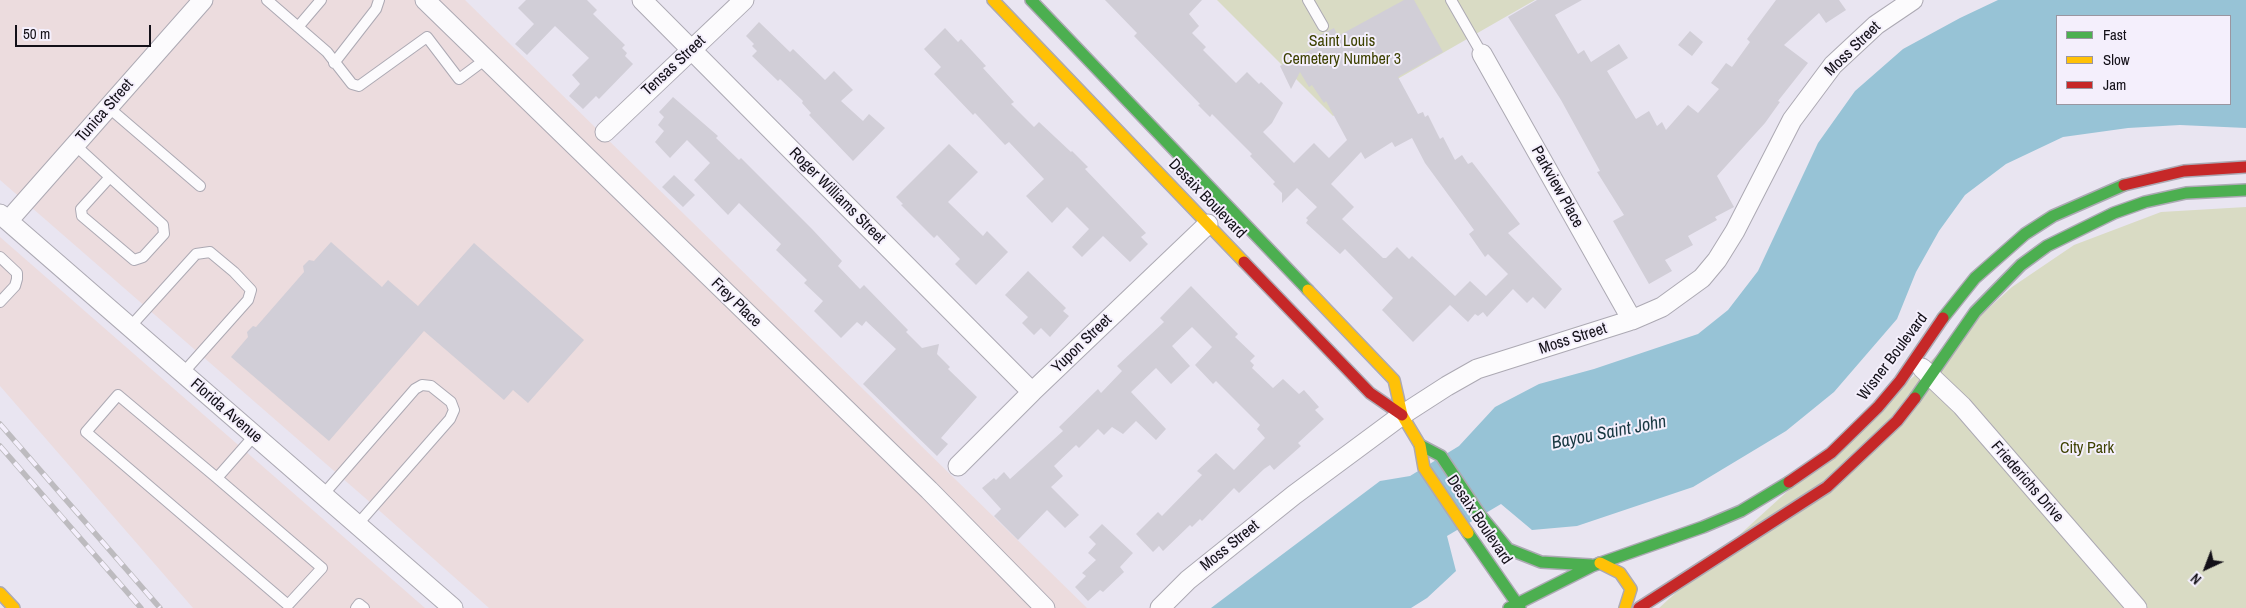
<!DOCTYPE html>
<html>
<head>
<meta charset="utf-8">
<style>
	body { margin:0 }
	#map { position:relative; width:2246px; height:608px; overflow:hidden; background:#e9e5f1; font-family:"Archivo Narrow",sans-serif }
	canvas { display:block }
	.legend { position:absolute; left:2056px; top:15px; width:175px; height:90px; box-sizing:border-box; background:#f4effc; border:1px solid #9a96a1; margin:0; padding:6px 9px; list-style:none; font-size:15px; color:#131018 }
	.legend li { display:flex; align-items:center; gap:10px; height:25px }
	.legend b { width:25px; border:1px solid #9a96a1 }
	.north { position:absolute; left:2181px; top:543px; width:50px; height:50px; -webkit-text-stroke:4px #f4effc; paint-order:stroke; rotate:223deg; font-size:14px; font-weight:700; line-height:20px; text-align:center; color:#131018 }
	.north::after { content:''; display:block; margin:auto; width:18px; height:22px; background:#131018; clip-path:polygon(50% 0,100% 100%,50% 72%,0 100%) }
	.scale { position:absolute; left:15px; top:25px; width:136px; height:22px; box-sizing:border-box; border:2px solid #131018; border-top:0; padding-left:6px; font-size:15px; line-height:18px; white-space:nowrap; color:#131018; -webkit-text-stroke:4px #f4effc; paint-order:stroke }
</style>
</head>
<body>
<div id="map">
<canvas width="2246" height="608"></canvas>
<ul class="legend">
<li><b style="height:6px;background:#4caf50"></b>Fast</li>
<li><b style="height:6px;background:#ffc107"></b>Slow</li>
<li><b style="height:6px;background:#c62828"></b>Jam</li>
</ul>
<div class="north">N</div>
<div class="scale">50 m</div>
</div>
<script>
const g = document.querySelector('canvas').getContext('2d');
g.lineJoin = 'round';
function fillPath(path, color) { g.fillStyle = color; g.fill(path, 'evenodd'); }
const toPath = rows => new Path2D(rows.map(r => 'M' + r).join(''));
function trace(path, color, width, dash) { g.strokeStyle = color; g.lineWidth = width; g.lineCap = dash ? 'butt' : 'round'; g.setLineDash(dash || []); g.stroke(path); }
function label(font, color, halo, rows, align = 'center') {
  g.font = font + ' "Archivo Narrow",sans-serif'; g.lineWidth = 4; g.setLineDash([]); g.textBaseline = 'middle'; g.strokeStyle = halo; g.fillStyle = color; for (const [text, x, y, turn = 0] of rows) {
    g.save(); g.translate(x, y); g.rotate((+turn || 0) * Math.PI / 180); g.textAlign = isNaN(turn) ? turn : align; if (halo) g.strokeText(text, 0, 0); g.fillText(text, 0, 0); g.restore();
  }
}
fillPath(toPath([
	[0,0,465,0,1087,608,489,608,364,497,0,180],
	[0,237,425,608,193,608,0,386]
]), '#ecdcde');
fillPath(toPath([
	[1217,0,1535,0,1333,116],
	[2246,207,2246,608,1659,608,2012,287,2074,245,2161,212]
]), '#d9dbc4');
fillPath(toPath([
	[1998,0,2246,0,2246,128,2180,125,2128,128,2063,137,2006,164,1965,195,1939,231,1916,272,1897,319,1834,392,1786,431,1693,487,1577,526,1532,530,1501,504,1447,536,1456,571,1427,598,1411,608,1211,608,1380,481,1410,476,1459,446,1495,407,1539,384,1594,369,1698,334,1728,310,1758,271,1818,143,1855,91,1903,49,1960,18],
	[2057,16,2230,16,2230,104,2057,104]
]), '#97c3d6');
fillPath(toPath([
	[526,0,587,0,597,10,593,14,625,45,622,48,627,53,625,56,633,64,599,99,596,96,583,109,569,96,580,84,572,75,589,58,555,26,527,55,515,44,534,24,518,8],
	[1105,0,1202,0,1189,14,1199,26,1192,33,1206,47,1203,50,1236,83,1247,72,1259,84,1261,82,1283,103,1272,123,1263,132,1294,163,1314,143,1329,158,1347,140,1326,101,1324,103,1312,85,1309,87,1300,72,1291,89,1280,66,1324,43,1320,35,1334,28,1338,36,1404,0,1414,0,1443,52,1398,77,1418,114,1423,112,1425,117,1428,115,1440,139,1443,137,1455,160,1462,155,1468,164,1472,162,1520,224,1508,233,1562,289,1545,309,1533,297,1527,303,1513,289,1487,317,1483,312,1478,316,1475,314,1468,322,1450,305,1413,342,1382,310,1393,298,1345,249,1340,254,1306,223,1308,220,1306,218,1317,207,1297,188,1282,203,1282,193,1273,184,1275,182,1250,156,1252,154,1212,114,1210,117,1198,105,1200,104,1134,36,1137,33],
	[1412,138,1425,163,1474,230,1469,234,1485,257,1488,254,1508,274,1486,296,1470,281,1455,296,1412,256,1409,259,1397,247,1386,258,1383,258,1342,219,1354,207,1331,184,1361,152,1365,159,1392,142,1395,147],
	[1537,0,1582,0,1555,15,1578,54,1584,50,1591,62,1619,44,1628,58,1607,71,1636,119,1649,111,1657,126,1662,122,1666,130,1688,105,1698,113,1719,89,1711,83,1726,63,1732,67,1750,42,1747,39,1776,0,1839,0,1846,10,1826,23,1819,13,1784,45,1808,63,1778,101,1780,102,1765,123,1717,176,1734,207,1715,217,1717,220,1688,236,1693,245,1665,260,1672,271,1649,284,1613,221,1624,215,1597,172,1600,171,1561,100,1508,17],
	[759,22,790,52,793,49,825,80,834,71,853,90,841,101,863,121,869,114,885,128,853,161,809,115,811,113,802,103,803,101,780,79,778,81,752,56,757,51,752,46,754,44,746,36],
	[945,28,958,42,961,39,986,66,983,68,1014,102,1011,104,1034,127,1039,122,1071,152,1072,151,1088,167,1085,169,1146,233,1141,237,1148,244,1130,262,1103,236,1082,257,1072,247,1089,229,1067,207,1052,223,1026,196,1044,179,1009,142,1005,145,975,113,973,115,934,74,941,67,924,49],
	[1690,31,1703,42,1692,56,1678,45],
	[673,97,718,136,716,138,739,160,741,158,812,229,842,261,838,266,860,289,864,285,908,330,906,332,922,348,939,344,937,354,950,367,948,369,977,397,941,438,948,444,937,456,863,384,896,349,866,321,862,326,857,322,841,338,814,311,823,301,804,283,807,280,776,250,781,244,739,203,728,215,694,180,710,163,687,140,670,158,655,142,664,131,658,125,664,117,659,112],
	[949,144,978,172,948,202,983,236,987,231,1008,252,976,285,955,264,960,259,937,235,934,238,901,205,903,204,896,197],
	[674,175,695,195,683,207,662,187],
	[331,242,382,287,388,280,418,306,474,243,584,340,528,403,513,390,504,400,424,331,329,441,231,357,248,337,247,332,253,326,256,327,304,272,303,266,309,260,314,261],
	[1028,271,1066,308,1063,311,1069,316,1050,337,1041,328,1034,335,1022,323,1028,317,1005,295],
	[1191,286,1238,334,1235,337,1255,356,1250,361,1254,365,1252,368,1273,388,1283,379,1299,394,1304,390,1319,407,1315,410,1324,419,1298,443,1301,446,1274,470,1270,465,1264,469,1239,493,1234,488,1202,521,1200,519,1192,527,1190,525,1163,551,1159,546,1153,552,1136,534,1158,512,1162,516,1202,475,1197,471,1216,453,1234,470,1265,438,1257,429,1260,425,1216,381,1213,384,1195,365,1212,347,1192,327,1172,346,1190,366,1171,384,1156,368,1131,392,1166,429,1156,440,1136,421,1123,434,1112,427,1104,435,1098,429,1079,448,1076,445,1054,466,1063,476,1051,487,1079,515,1065,528,1047,510,1018,540,994,516,1001,509,982,488,994,478,996,480,1004,472,1010,479,1063,431,1059,427,1098,389,1101,393,1122,371,1117,366,1164,322,1160,318],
	[1102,524,1133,553,1120,567,1124,572,1103,592,1100,590,1088,601,1075,587,1086,576,1082,573,1096,560,1088,553,1096,544,1089,537]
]), '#d1ced7');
const lane = toPath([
	[267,0,327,52,352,84,359,86,427,37,459,79,486,59],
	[1308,0,1323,26],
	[1451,0,1482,54],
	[298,27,321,0],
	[334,63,376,9,379,0],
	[108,107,200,186],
	[75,145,110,177,163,225,164,234,143,257,134,260,82,216,81,209,110,177],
	[0,257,17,273,17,279,15,286,0,302],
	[130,327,196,254,210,252,234,272,251,290,248,300,183,373],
	[217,478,118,395,86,432,288,605,322,568,217,478,254,436],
	[322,496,415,389,422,385,431,386,451,402,454,410,450,419,357,525],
	[356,608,359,604,364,608]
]);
const street = toPath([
	[425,0,929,490,1045,608],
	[642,0,1032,392],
	[1482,54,1632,320],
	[605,132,744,0],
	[0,214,453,608],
	[8,221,203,0],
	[1922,368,1962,406,2137,608],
	[958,466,1032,392,1208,224],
	[1160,608,1188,580,1294,495,1402,415,1447,386,1477,369,1632,320,1662,307,1702,278,1717,260,1735,231,1792,120,1833,65,1876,25,1913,0]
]);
const fast = toPath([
	[1031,0,1308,290],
	[1943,318,1975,278,2025,234,2053,216,2124,185],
	[1915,398,1975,312,2021,265,2047,246,2114,213,2145,202,2186,193,2246,190],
	[1420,445,1441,456,1481,516,1508,549,1541,562,1591,565],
	[1468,533,1520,608],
	[1509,608,1592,566,1703,527,1741,511,1789,482]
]);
const slow = toPath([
	[993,0,1244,262],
	[1308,290,1394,380,1402,415,1420,445,1424,468,1468,533],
	[1600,563,1620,573,1631,589,1625,608],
	[0,593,14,608]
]);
const jam = toPath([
	[2124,185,2184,171,2246,167],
	[1244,262,1370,393,1402,415],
	[1789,482,1831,453,1878,407,1900,381,1943,318],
	[1639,608,1827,487,1897,421,1915,398]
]);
trace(lane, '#aca9b3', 12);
trace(street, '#aca9b3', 21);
trace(fast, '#aca9b3', 14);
trace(slow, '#aca9b3', 14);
trace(jam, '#aca9b3', 14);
trace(lane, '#fcfbfd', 10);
trace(street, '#fcfbfd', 19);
trace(fast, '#4caf50', 11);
trace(slow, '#ffc107', 11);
trace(jam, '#c62828', 11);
const rail = toPath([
	[0,424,160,608],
	[0,446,141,608]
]);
trace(rail, '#bdbbbf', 5.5);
trace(rail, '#f4effc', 4, [11]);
label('16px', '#3d4100', '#f4effc', [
	["Saint Louis",1342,42],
	["Cemetery Number 3",1342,60],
	["City Park",2087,449]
]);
label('16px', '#131018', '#f4effc', [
	["Moss Street",1853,49,-44],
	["Tensas Street",674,66,-43],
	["Tunica Street",105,111,-49],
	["Parkview Place",1557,187,61],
	["Roger Williams Street",837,196,45],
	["Desaix Boulevard",1207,199,46],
	["Frey Place",736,303,44],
	["Moss Street",1573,339,-18],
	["Yupon Street",1082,344,-44],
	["Wisner Boulevard",1893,357,-53],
	["Florida Avenue",226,411,41],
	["Friederichs Drive",2027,482,49],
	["Desaix Boulevard",1479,520,56],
	["Moss Street",1230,546,-39]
]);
label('italic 18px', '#183741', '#f4effc', [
	["Bayou Saint John",1609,433,-11]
]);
</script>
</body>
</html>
